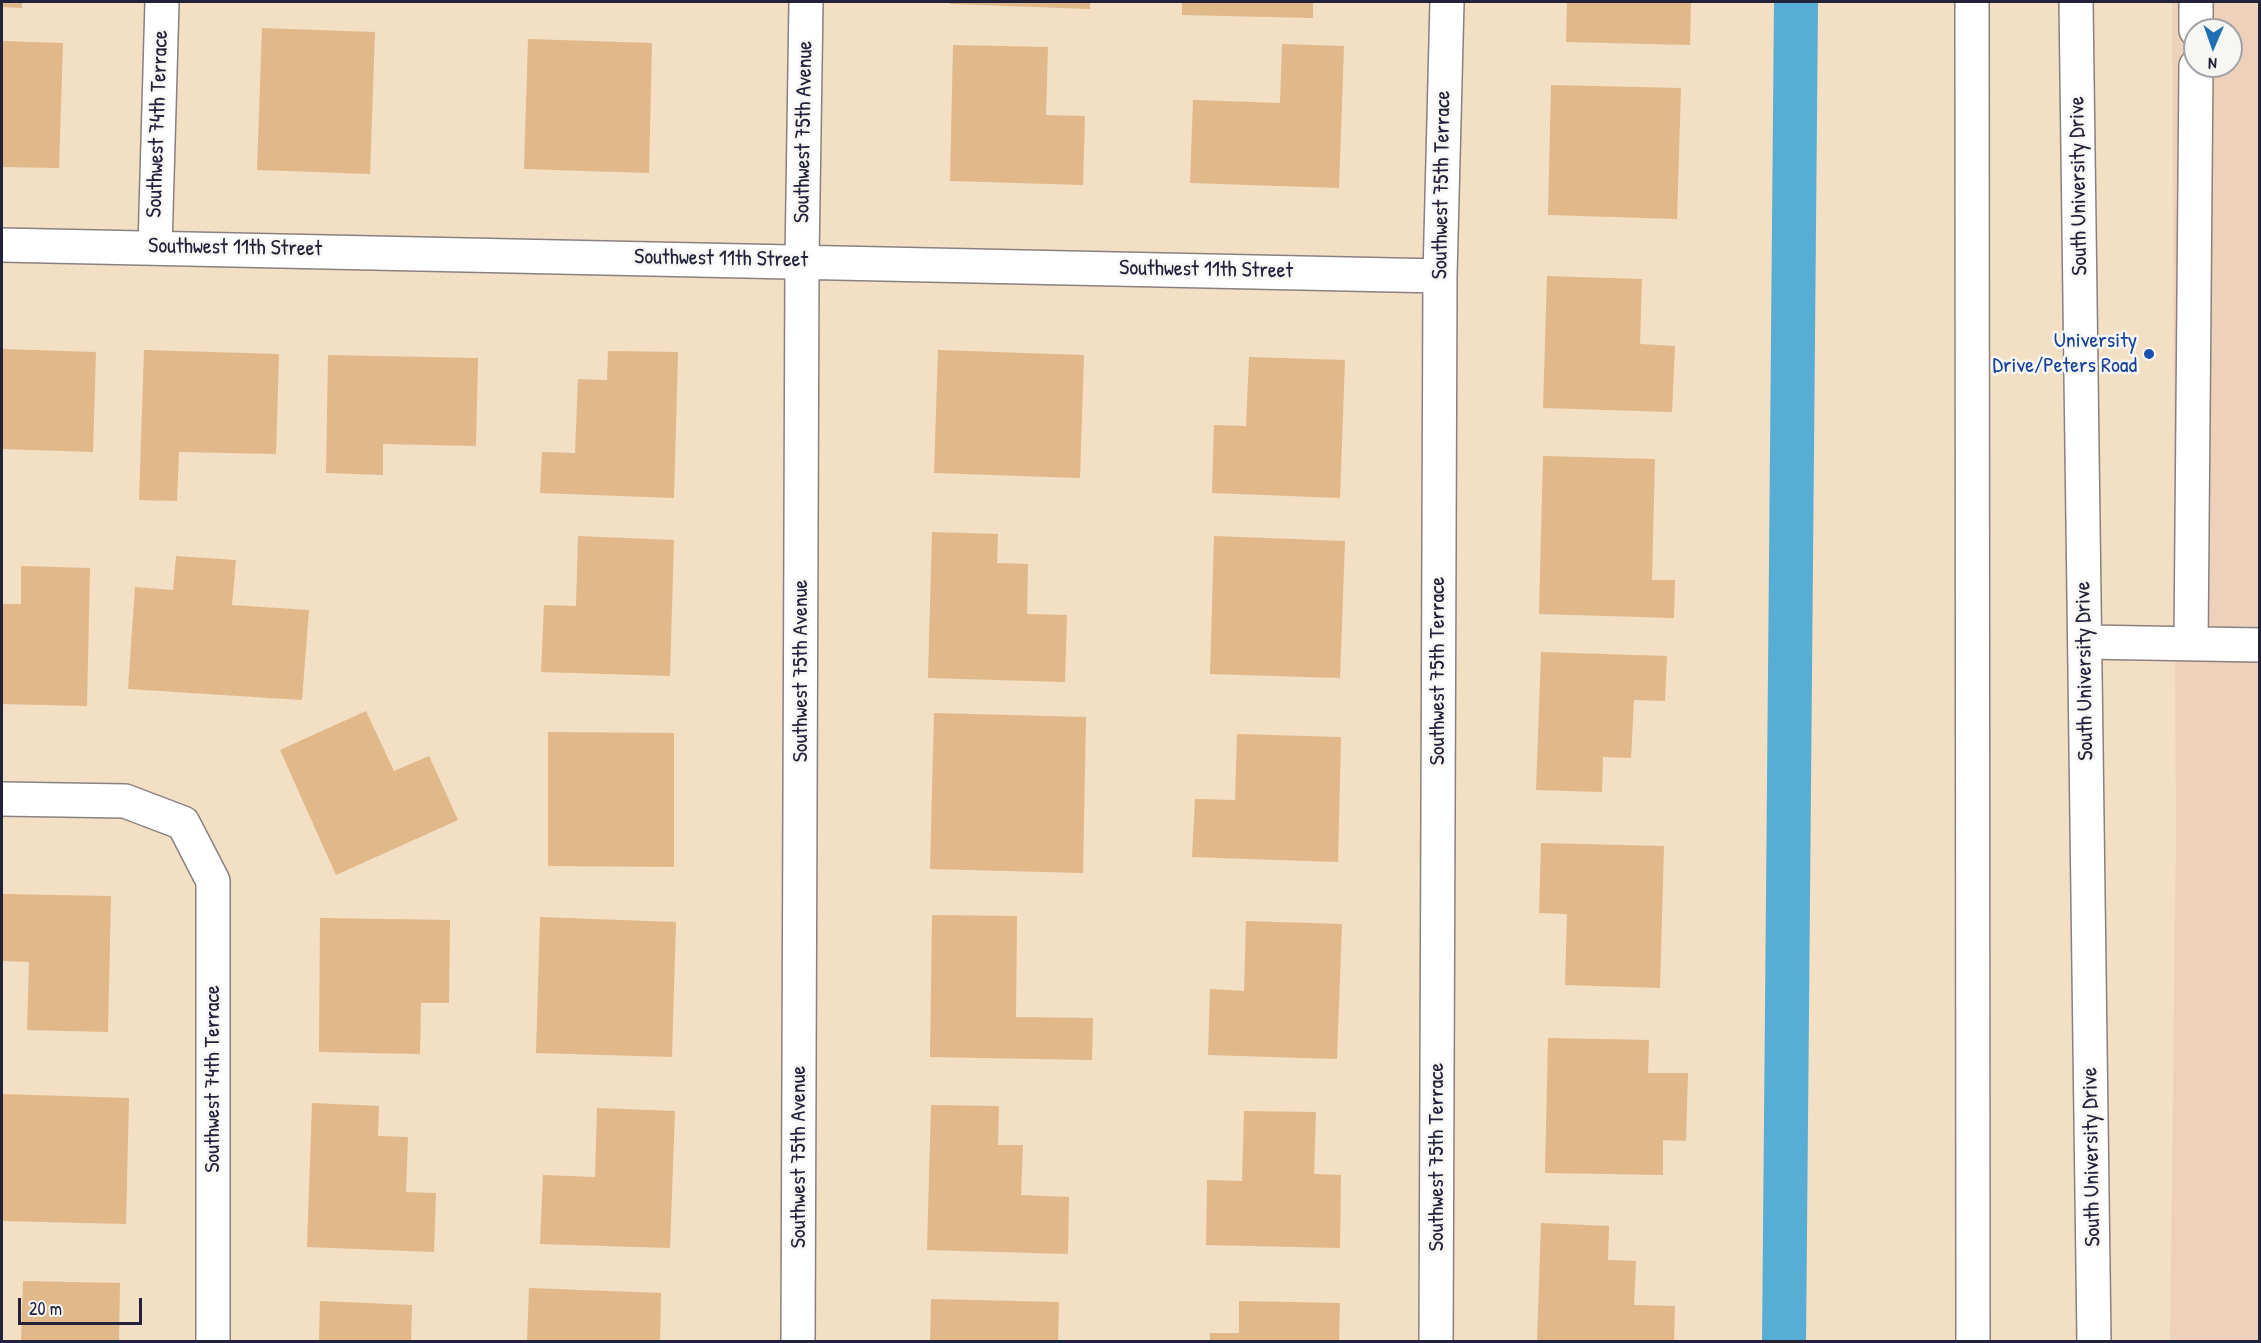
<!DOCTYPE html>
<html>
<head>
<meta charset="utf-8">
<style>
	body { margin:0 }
	#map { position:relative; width:2261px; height:1343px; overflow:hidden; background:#f2dfc4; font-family:"Patrick Hand",sans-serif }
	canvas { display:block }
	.frame { position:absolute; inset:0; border:3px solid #22223b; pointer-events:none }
	.north { position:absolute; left:2183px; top:18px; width:60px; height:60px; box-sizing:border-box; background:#f6f6f2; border:2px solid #a1a1a9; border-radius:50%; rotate:182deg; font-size:16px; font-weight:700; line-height:24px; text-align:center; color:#22223b }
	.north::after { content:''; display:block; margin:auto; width:21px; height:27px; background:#1f6fb2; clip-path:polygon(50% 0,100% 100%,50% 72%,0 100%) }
	.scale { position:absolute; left:18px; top:1298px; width:124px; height:27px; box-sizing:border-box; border:3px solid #22223b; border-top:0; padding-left:8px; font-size:18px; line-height:21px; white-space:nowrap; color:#22223b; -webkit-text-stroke:4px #f6f6f2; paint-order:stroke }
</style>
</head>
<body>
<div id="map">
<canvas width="2261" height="1343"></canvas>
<div class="frame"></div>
<div class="north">N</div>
<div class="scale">20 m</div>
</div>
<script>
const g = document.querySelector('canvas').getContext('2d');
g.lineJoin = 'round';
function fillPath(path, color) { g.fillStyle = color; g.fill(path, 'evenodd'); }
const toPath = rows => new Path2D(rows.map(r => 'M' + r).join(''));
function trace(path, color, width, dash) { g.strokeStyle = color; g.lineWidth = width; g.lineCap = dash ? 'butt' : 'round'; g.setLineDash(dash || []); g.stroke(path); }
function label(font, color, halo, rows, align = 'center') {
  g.font = font + ' "Patrick Hand",sans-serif'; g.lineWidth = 5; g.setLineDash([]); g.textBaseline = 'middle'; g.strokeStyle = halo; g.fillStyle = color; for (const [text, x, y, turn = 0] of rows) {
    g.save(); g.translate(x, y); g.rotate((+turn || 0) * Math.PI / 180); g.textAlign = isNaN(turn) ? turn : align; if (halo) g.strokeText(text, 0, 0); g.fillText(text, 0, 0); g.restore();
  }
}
fillPath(toPath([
	[2172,2,2259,2,2259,1341,2170,1342,2176,839],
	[2195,30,2231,30,2231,66,2195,66]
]), '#eed1ba');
trace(toPath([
	[1784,1342,1796,2]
]), '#57add4', 44);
fillPath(toPath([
	[2,2,22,2,22,8,2,7],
	[950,2,1090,2,1090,9,950,4],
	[1182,2,1313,2,1313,18,1182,15],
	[1567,2,1691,2,1690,45,1566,42],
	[262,28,375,32,370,174,257,170],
	[528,39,652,43,649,173,524,169],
	[2,41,63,43,59,168,2,167],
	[1282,44,1344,46,1339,188,1190,183,1193,100,1280,103],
	[953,45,1048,47,1046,115,1085,116,1083,185,950,181],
	[1551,85,1681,88,1677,219,1548,215],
	[1547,276,1642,279,1640,344,1675,346,1672,412,1543,408],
	[2,349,96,352,93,452,2,449],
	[144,350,279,354,276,454,179,452,177,501,139,500],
	[938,350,1084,355,1080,478,934,473],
	[608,351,678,352,674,498,540,493,542,452,575,453,578,379,607,380],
	[328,355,478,358,476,446,383,444,383,475,326,473],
	[1249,357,1345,360,1340,498,1212,493,1214,425,1246,426],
	[1543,456,1655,459,1652,580,1675,580,1674,618,1539,614],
	[932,532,998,534,997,563,1028,564,1027,614,1067,615,1065,682,928,678],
	[578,536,674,540,670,676,541,672,544,605,576,606],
	[1214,536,1345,541,1340,678,1210,674],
	[176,556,236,560,232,605,309,610,302,700,128,689,135,587,173,590],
	[21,566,90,568,87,706,2,704,2,604,21,604],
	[1541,652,1667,656,1665,701,1634,700,1631,758,1603,757,1602,792,1536,790],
	[366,711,394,771,429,756,458,820,336,875,280,750],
	[934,713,1086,717,1083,873,930,869],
	[548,732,674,733,674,867,548,866],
	[1237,734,1341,737,1338,862,1192,857,1195,799,1235,800],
	[1541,843,1664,846,1660,988,1565,985,1567,914,1539,913],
	[2,894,111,896,108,1032,27,1030,29,962,2,961],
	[932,915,1017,916,1016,1017,1093,1018,1092,1060,930,1057],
	[540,917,676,922,672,1057,536,1053],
	[320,918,450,920,449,1003,421,1003,420,1054,319,1052],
	[1246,921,1342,924,1337,1059,1208,1055,1210,989,1244,991],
	[1548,1038,1649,1040,1648,1073,1688,1073,1686,1141,1663,1140,1663,1175,1545,1173],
	[2,1094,129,1098,126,1224,2,1221],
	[312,1103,379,1106,378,1136,408,1137,406,1192,436,1193,434,1252,307,1247],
	[931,1105,999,1106,998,1145,1023,1145,1021,1195,1069,1197,1068,1254,927,1250],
	[597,1108,675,1111,670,1248,540,1244,543,1175,595,1177],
	[1244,1111,1316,1112,1314,1174,1341,1175,1340,1248,1206,1245,1207,1180,1242,1181],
	[1541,1223,1609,1226,1608,1260,1636,1261,1634,1305,1675,1306,1674,1342,1537,1342],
	[23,1281,120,1283,119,1342,21,1342],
	[529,1288,661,1293,660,1342,527,1342],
	[931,1299,1059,1302,1058,1342,930,1342],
	[320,1301,412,1305,411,1342,319,1342],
	[1239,1301,1340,1303,1339,1342,1210,1342,1210,1333,1239,1333]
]), '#e0b88a');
const minor = toPath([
	[2196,30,2196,2],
	[2,245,1440,276],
	[155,247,162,2],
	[2085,642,2260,645],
	[2191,643,2196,66],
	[2,799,125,801,183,823,213,881,213,1342],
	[798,1342,802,260,806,2],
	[1436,1342,1440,276,1447,2]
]);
const major = toPath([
	[1972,2,1973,1342],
	[2076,2,2094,1342]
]);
trace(minor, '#8a8080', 36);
trace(major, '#8a8080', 36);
trace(minor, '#fff', 33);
trace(major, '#fff', 33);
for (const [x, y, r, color] of [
	[2149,354,6,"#1a4fb4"]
]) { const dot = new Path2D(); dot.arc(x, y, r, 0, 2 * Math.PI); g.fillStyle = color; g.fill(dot); trace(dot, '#f6f6f2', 2); }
label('22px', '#22223b', '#f6f6f2', [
	["Southwest 74th Terrace",158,124,-88],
	["Southwest 75th Avenue",804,132,-89],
	["Southwest 75th Terrace",1442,185,-89],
	["South University Drive",2079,186,-91],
	["Southwest 11th Street",235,248,1],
	["Southwest 11th Street",721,259,1],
	["Southwest 11th Street",1206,270,1],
	["Southwest 75th Avenue",801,671,-90],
	["Southwest 75th Terrace",1438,671,-90],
	["South University Drive",2085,671,-91],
	["Southwest 74th Terrace",213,1079,-90],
	["Southwest 75th Avenue",799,1157,-90],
	["Southwest 75th Terrace",1437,1157,-90],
	["South University Drive",2092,1157,-91]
]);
label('22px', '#164399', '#f6f6f2', [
	["University",2137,341],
	["Drive/Peters Road",2137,366]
], 'right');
</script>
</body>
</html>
